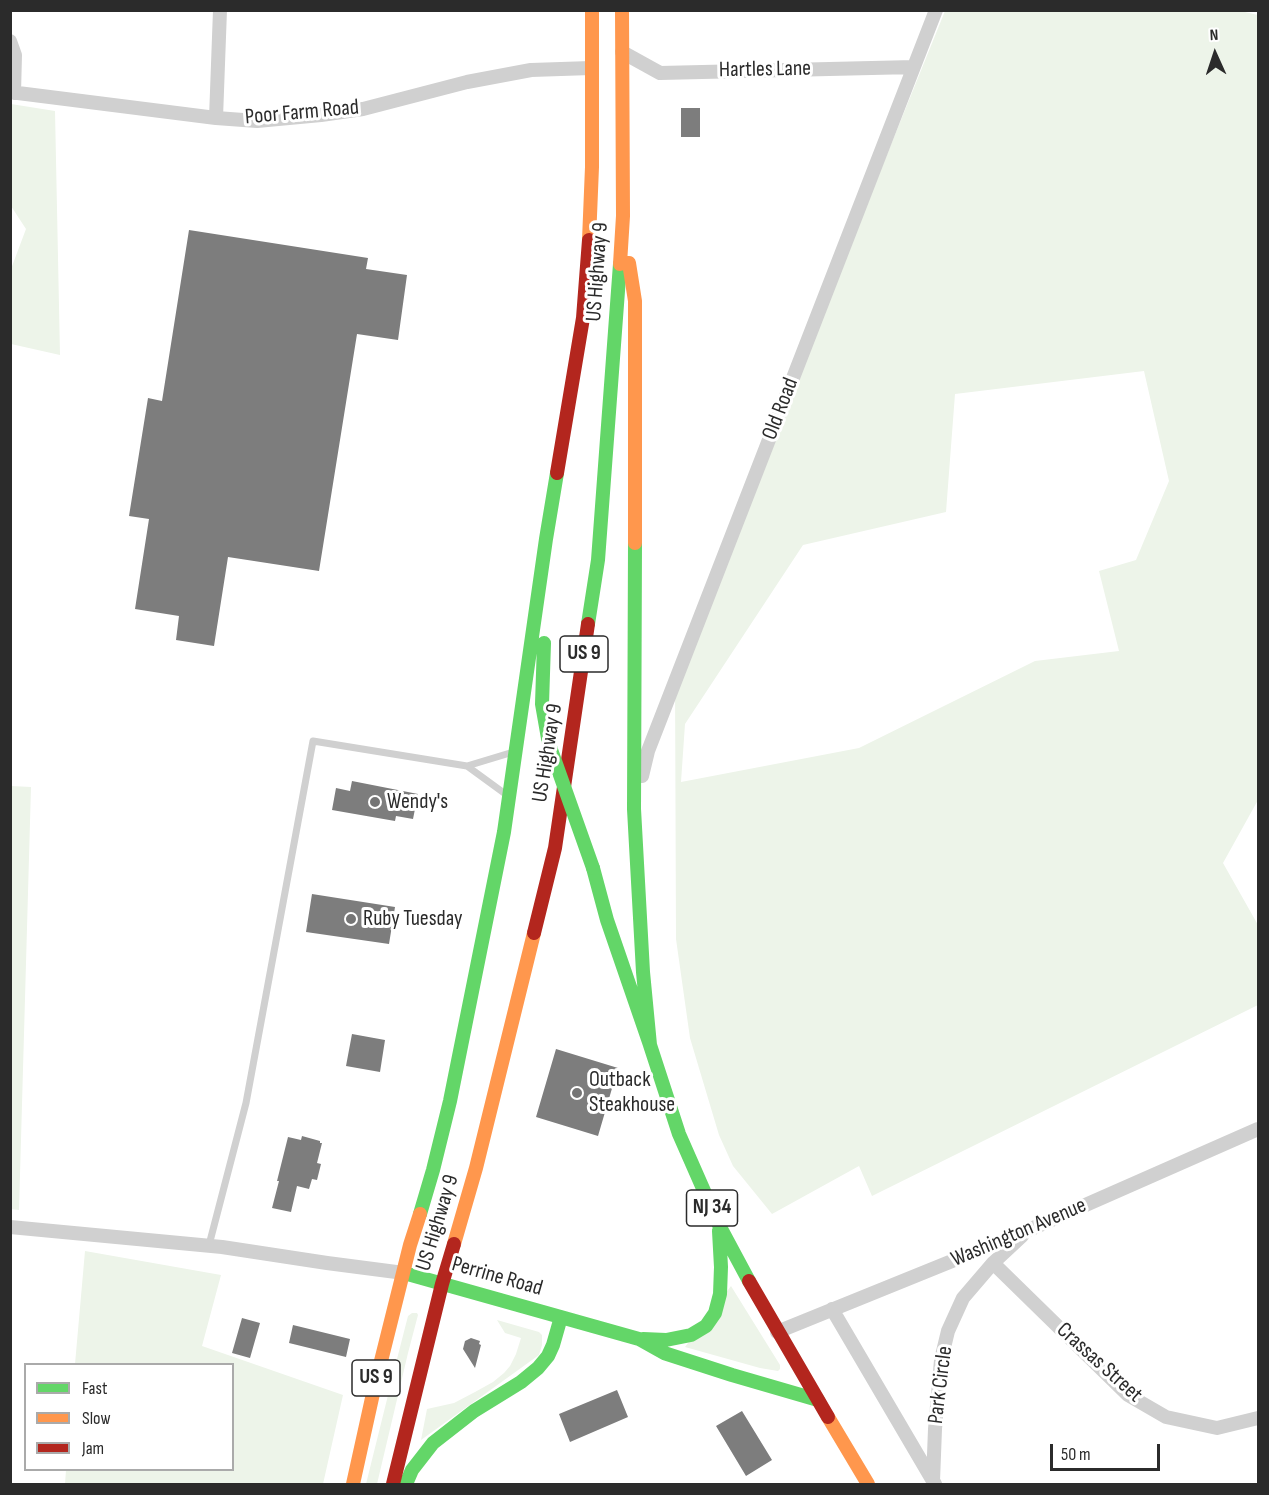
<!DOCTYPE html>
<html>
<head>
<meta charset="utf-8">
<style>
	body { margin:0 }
	#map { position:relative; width:1269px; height:1495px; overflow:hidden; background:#fff; font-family:"Sofia Sans Condensed",sans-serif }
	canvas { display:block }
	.frame { position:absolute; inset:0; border:12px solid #2b2b2b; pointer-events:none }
	.legend { position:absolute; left:24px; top:1363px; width:210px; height:108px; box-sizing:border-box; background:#fff; border:2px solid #aaa; margin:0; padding:8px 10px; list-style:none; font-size:18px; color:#2b2b2b }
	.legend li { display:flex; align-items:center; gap:12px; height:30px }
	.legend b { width:30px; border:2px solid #aaa }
	.north { position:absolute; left:1185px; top:24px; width:60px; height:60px; -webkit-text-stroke:4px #fff; paint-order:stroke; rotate:357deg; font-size:16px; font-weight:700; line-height:24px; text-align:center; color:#2b2b2b }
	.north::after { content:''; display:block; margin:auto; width:21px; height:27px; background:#2b2b2b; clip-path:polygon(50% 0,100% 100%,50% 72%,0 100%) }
	.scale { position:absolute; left:1050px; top:1444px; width:110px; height:27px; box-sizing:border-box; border:3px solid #2b2b2b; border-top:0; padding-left:8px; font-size:18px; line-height:21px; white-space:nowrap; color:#2b2b2b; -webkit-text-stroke:4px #fff; paint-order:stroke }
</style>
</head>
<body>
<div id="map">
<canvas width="1269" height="1495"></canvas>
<div class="frame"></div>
<ul class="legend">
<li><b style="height:8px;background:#63d668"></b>Fast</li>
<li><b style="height:8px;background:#ff974d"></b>Slow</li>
<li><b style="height:8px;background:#b3261e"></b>Jam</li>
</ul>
<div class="north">N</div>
<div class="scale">50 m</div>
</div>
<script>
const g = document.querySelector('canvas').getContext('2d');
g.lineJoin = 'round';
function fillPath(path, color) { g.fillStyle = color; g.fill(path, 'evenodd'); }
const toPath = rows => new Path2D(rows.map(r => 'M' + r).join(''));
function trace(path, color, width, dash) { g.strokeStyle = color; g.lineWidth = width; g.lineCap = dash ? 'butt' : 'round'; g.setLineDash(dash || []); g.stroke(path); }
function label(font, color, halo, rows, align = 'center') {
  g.font = font + ' "Sofia Sans Condensed",sans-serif'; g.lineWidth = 6; g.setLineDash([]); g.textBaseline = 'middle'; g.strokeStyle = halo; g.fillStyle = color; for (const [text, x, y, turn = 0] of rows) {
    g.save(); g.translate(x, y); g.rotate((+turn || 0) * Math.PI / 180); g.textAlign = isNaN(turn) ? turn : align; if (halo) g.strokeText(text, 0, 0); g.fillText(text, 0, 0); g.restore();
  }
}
fillPath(toPath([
	[1236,10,1258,15,1258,800,1223,863,1258,925,1258,1005,872,1196,859,1166,772,1214,733,1166,719,1135,690,1038,676,939,675,679,945,11],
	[1144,371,1169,481,1136,560,1099,571,1119,651,1035,661,859,748,681,782,685,724,803,545,946,512,955,394],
	[11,104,55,111,60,355,11,344,11,269,26,229,11,206],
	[11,786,31,787,19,1210,10,1209],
	[85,1251,221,1275,202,1346,343,1395,323,1484,65,1484,66,1470,232,1470,232,1364,75,1364],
	[731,1286,780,1365,780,1369,778,1371,760,1368,685,1347],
	[412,1313,417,1313,418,1315,408,1353,377,1484,366,1484,397,1359,408,1316],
	[497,1320,539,1332,542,1335,542,1345,539,1355,421,1440,427,1409,454,1403,475,1392,493,1382,504,1373,510,1366,516,1354,521,1338,505,1333]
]), '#edf4e9');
fillPath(toPath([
	[681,108,700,108,700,137,681,137],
	[189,230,368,258,366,269,407,275,398,340,357,334,319,571,228,557,214,646,176,640,179,616,135,609,149,519,129,516,148,398,162,401],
	[352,781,418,794,413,819,396,816,395,821,332,810,336,788,350,791],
	[312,894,395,907,389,944,306,932],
	[352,1034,385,1040,380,1072,346,1066],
	[556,1049,618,1068,598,1136,536,1117],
	[302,1136,320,1141,320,1143,322,1143,317,1163,321,1164,317,1180,312,1179,309,1189,297,1186,291,1212,272,1208,279,1181,277,1181,288,1137,301,1140],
	[242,1318,260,1323,250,1358,232,1353],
	[293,1325,350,1339,346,1357,289,1343],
	[471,1338,480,1341,479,1344,481,1345,475,1368,463,1349,465,1341],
	[617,1390,628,1417,570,1442,559,1414],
	[742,1411,772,1460,746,1476,716,1426]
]), '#7d7d7d');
trace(toPath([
	[504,793,467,766,510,753],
	[209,1245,246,1103,313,741,467,766]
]), '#d0d0d0', 7);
trace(toPath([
	[10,41,15,55,14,93],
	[622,52,660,73,914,67],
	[10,92,216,118,257,121,321,115,363,109,467,82,531,70,591,68],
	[216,118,220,10],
	[642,776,648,751,936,10],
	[10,1227,222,1247,327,1263,404,1273],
	[993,1263,1128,1395,1166,1417,1217,1428,1258,1418],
	[832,1309,933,1481],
	[777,1332,1031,1229,1258,1129],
	[935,1484,933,1481,935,1429,941,1360,948,1331,963,1298,993,1263,1022,1236]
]), '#d0d0d0', 14);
trace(toPath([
	[588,624,598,560,620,264],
	[544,643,542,704,549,744],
	[634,809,643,972,650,1045,679,1134,719,1225,749,1281],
	[634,809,635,543],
	[593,868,607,920,650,1045],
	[420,1214,433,1170,450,1101,504,832,546,539,557,473],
	[404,1273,639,1339,664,1353,732,1375,818,1400],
	[643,1339,666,1340,691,1335,706,1326,715,1313,720,1294,721,1267,719,1231],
	[406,1484,412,1470,433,1443,474,1411,521,1382,538,1368,548,1356,553,1345,561,1317]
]), '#63d668', 14);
trace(toPath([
	[589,240,592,167,592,10],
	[629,263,635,301,635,543],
	[620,264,623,216,622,10],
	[454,1244,476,1168,534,933],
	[828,1417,868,1484],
	[353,1484,374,1389,410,1245,420,1214]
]), '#ff974d', 14);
trace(toPath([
	[557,473,583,318,589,240],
	[534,933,555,848,588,624],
	[749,1281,828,1417],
	[393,1484,442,1284,454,1244]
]), '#b3261e', 14);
trace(toPath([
	[549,744,593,868]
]), '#63d668', 14);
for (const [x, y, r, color] of [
	[375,802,6,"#757575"],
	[351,919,6,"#757575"],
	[577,1093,6,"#757575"]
]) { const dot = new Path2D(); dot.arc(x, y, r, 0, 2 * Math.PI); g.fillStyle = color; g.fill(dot); trace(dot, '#fff', 2); }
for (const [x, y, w] of [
	[584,654,48],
	[712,1208,51],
	[376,1378,48]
]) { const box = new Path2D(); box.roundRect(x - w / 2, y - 18, w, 36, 4.5); g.fillStyle = '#fff'; g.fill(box); trace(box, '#2b2b2b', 1.5); }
label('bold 21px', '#2b2b2b', null, [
	["US 9",584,654],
	["NJ 34",712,1208],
	["US 9",376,1378]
]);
label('22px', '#2b2b2b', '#fff', [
	["Hartles Lane",765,70,-1],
	["Poor Farm Road",302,113,-5],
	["US Highway 9",598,272,-86],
	["Old Road",781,409,-69],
	["US Highway 9",548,753,-81],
	["US Highway 9",438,1223,-73],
	["Washington Avenue",1019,1233,-23],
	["Perrine Road",497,1277,16],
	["Crassas Street",1099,1363,42],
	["Park Circle",941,1385,-83]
]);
label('22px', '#2b2b2b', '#fff', [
	["Wendy's",387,802],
	["Ruby Tuesday",363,919],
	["Outback",589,1080],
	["Steakhouse",589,1105]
], 'left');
</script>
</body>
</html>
